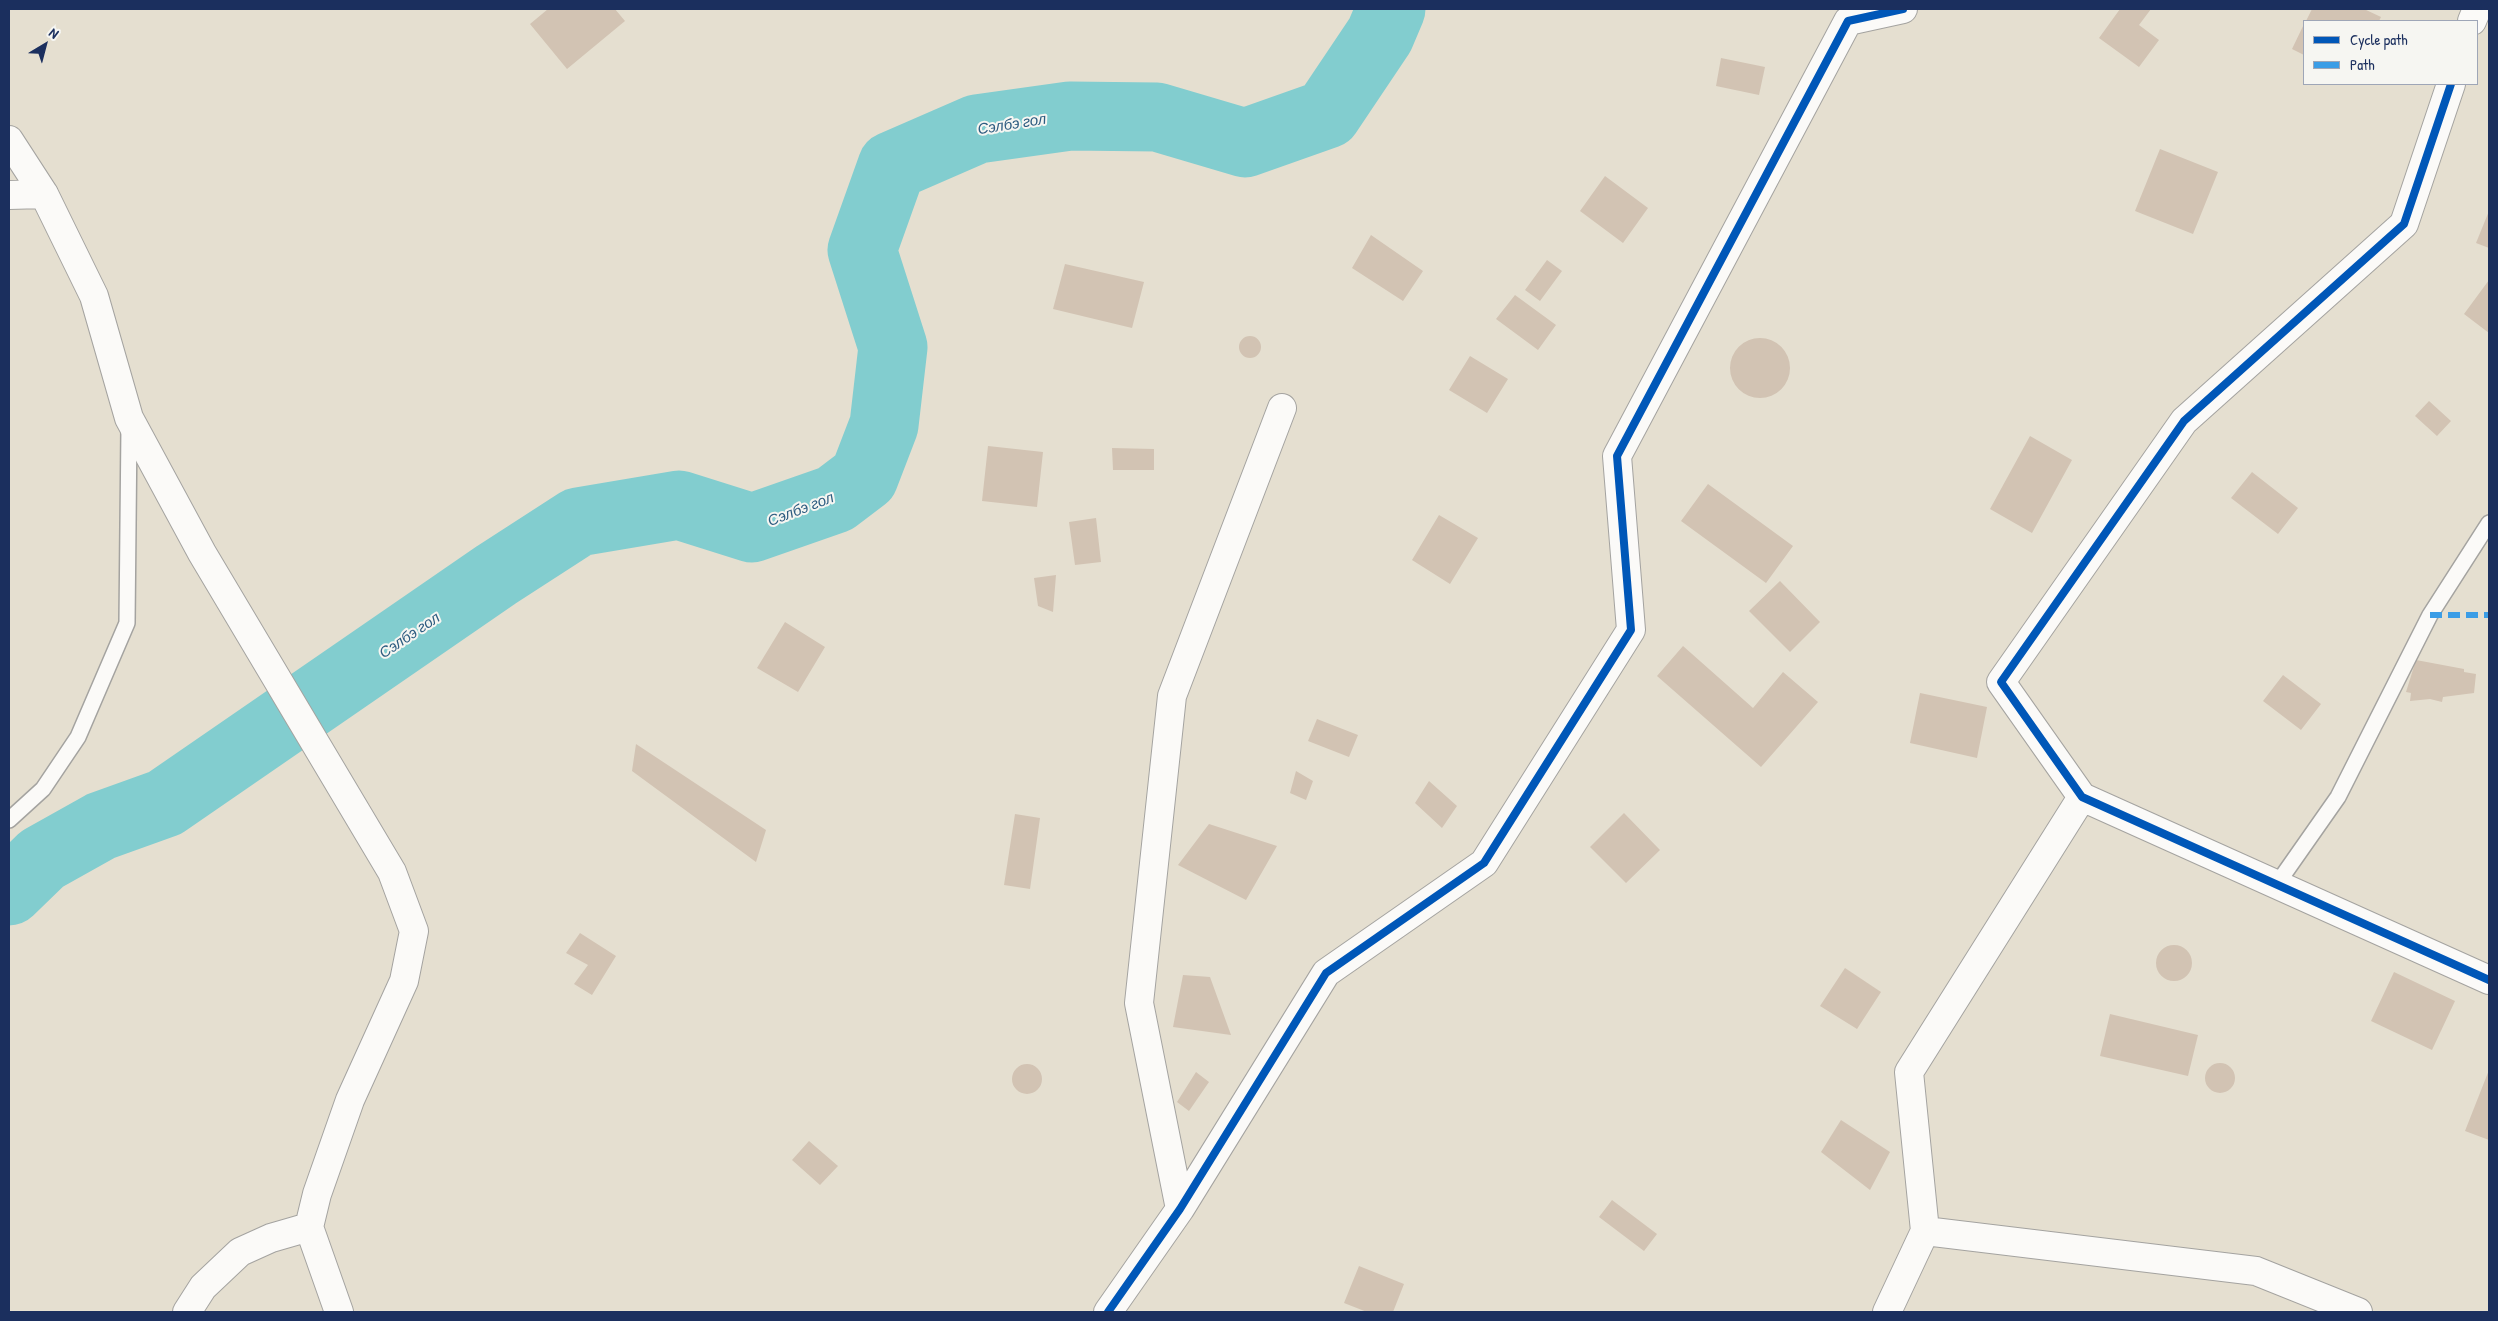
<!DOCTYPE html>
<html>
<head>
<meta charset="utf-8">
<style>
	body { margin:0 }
	#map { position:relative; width:2498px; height:1321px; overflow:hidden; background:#e5dfd0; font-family:"Patrick Hand",sans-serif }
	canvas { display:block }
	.frame { position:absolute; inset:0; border:10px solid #1b2f5e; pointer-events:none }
	.legend { position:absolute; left:2303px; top:20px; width:175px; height:65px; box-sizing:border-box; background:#f6f6f2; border:1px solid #9ea6b7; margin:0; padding:6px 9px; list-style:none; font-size:15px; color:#1b2f5e }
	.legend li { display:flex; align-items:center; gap:10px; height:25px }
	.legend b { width:25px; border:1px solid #9ea6b7 }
	.north { position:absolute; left:20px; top:20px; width:50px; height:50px; -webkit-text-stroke:4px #f6f6f2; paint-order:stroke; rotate:37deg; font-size:14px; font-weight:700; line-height:20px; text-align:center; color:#1b2f5e }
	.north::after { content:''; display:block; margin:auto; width:18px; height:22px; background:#1b2f5e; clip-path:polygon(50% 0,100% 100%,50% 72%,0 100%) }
</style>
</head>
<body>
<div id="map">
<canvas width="2498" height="1321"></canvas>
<div class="frame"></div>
<ul class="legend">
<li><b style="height:6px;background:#0057b8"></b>Cycle path</li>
<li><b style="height:6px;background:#3b9de6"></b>Path</li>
</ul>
<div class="north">N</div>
</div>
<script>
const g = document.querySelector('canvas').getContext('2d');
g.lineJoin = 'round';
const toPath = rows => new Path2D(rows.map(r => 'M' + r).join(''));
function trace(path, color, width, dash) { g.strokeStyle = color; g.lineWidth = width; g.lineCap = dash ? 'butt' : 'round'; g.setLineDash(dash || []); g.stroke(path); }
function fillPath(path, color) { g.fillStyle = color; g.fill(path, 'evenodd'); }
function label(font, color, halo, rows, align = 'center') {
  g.font = font + ' "Patrick Hand",sans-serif'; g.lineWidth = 4; g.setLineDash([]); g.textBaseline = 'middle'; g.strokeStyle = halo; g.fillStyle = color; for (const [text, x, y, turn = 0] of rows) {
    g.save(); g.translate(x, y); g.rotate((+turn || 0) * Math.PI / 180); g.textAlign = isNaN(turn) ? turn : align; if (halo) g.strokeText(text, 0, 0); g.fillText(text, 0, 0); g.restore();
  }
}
trace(toPath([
	[9,891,42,859,101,826,165,803,496,575,578,522,679,505,752,528,835,499,864,477,884,425,893,347,862,250,892,166,977,129,1070,116,1157,117,1245,143,1327,114,1380,35,1391,9]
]), '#82cdcf', 69);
fillPath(toPath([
	[548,9,615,9,625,21,567,69,530,24],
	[2120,9,2151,9,2139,25,2159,40,2139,67,2099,38],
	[2312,9,2364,9,2381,17,2379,21,2306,21],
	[2304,24,2304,55,2292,49],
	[1721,58,1765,67,1759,95,1716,86],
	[2160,149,2218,172,2193,234,2135,211],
	[1605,176,1648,208,1623,243,1580,211],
	[2489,211,2489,248,2476,243],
	[1371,235,1423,271,1403,301,1352,268],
	[1547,260,1562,271,1540,301,1525,290],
	[1065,264,1144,282,1132,328,1053,309],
	[2489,280,2489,333,2464,314],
	[1515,295,1556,325,1538,350,1496,319],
	'1239 347a11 11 0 1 1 22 0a11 11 0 1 1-22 0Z',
	'1730 368a30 30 0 1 1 60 0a30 30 0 1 1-60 0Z',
	[1470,356,1508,379,1487,413,1449,390],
	[2429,401,2451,421,2437,436,2415,416],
	[2030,436,2072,460,2032,533,1990,509],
	[988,446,1043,452,1037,507,982,501],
	[1112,448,1154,449,1154,470,1113,470],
	[2252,472,2298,508,2278,534,2231,498],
	[1708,484,1793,546,1766,583,1681,521],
	[1439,515,1478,538,1450,584,1412,560],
	[1096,518,1101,562,1075,565,1069,522],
	[1056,575,1053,612,1038,606,1034,578],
	[1780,581,1820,622,1790,652,1749,611],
	[785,622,825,647,798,692,757,668],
	[1683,646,1753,708,1783,672,1818,702,1761,767,1657,676],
	[2416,660,2464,669,2464,672,2476,674,2474,693,2443,697,2442,702,2430,699,2410,701,2411,693,2406,692],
	[2283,675,2321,704,2301,730,2263,701],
	[1920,693,1987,707,1977,758,1910,743],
	[1317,719,1358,735,1349,757,1308,741],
	[636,744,766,830,756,862,632,771],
	[1296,771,1313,781,1306,800,1290,793],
	[1429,781,1457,806,1442,828,1415,803],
	[1624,813,1660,850,1626,883,1590,847],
	[1015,814,1040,818,1030,889,1004,885],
	[1209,824,1277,846,1246,900,1178,865],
	[580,933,616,956,592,995,574,984,588,965,566,953],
	'2156 963a18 18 0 1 1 36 0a18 18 0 1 1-36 0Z',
	[1845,968,1881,992,1857,1029,1820,1006],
	[2394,972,2455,1001,2432,1050,2371,1021],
	[1183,975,1210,977,1231,1035,1173,1027],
	[2110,1014,2198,1035,2188,1076,2100,1056],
	'2205 1078a15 15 0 1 1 30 0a15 15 0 1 1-30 0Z',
	'1012 1079a15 15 0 1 1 30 0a15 15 0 1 1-30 0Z',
	[2489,1070,2489,1140,2465,1131],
	[1196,1072,1209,1082,1189,1111,1177,1102],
	[1841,1120,1890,1152,1870,1190,1821,1152],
	[809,1141,838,1166,820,1185,792,1160],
	[1612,1200,1657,1234,1644,1251,1599,1217],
	[1359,1266,1404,1284,1393,1312,1367,1312,1344,1303]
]), '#d2c3b3');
const lane = toPath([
	[9,820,43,789,78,737,127,623,129,427],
	[2277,884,2338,797,2430,615,2489,523]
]);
const street = toPath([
	[2472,21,2477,9],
	[2451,84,2404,224,2184,421,2001,682,2082,797,2489,980],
	[9,140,44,194,94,296,129,418,202,553,392,872,414,931,404,981,350,1100,317,1194,309,1227,339,1312],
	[9,195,44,194],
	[1180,1209,1139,1003,1172,696,1282,408],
	[1925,1231,2256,1271,2358,1312],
	[187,1312,203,1287,240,1252,271,1238,309,1227],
	[1108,1312,1180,1209,1326,973,1484,863,1631,630,1617,456,1848,21,1903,9],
	[1887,1312,1925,1231,1909,1072,2082,797]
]);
trace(lane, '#a4a3a0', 18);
trace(street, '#a4a3a0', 30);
trace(lane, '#fbfaf8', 15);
trace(street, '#fbfaf8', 28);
trace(toPath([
	[2430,615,2489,615]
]), '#3b9de6', 6, [12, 6]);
trace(toPath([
	[2451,84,2404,224,2184,421,2001,682,2082,797,2489,980],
	[1108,1312,1180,1209,1326,973,1484,863,1631,630,1617,456,1848,21,1903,9]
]), '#0057b8', 8);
label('italic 15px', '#2d5c80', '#f6f6f2', [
	["Сэлбэ гол",1012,125,-9],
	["Сэлбэ гол",801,510,-21],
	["Сэлбэ гол",410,636,-34]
]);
</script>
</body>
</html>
